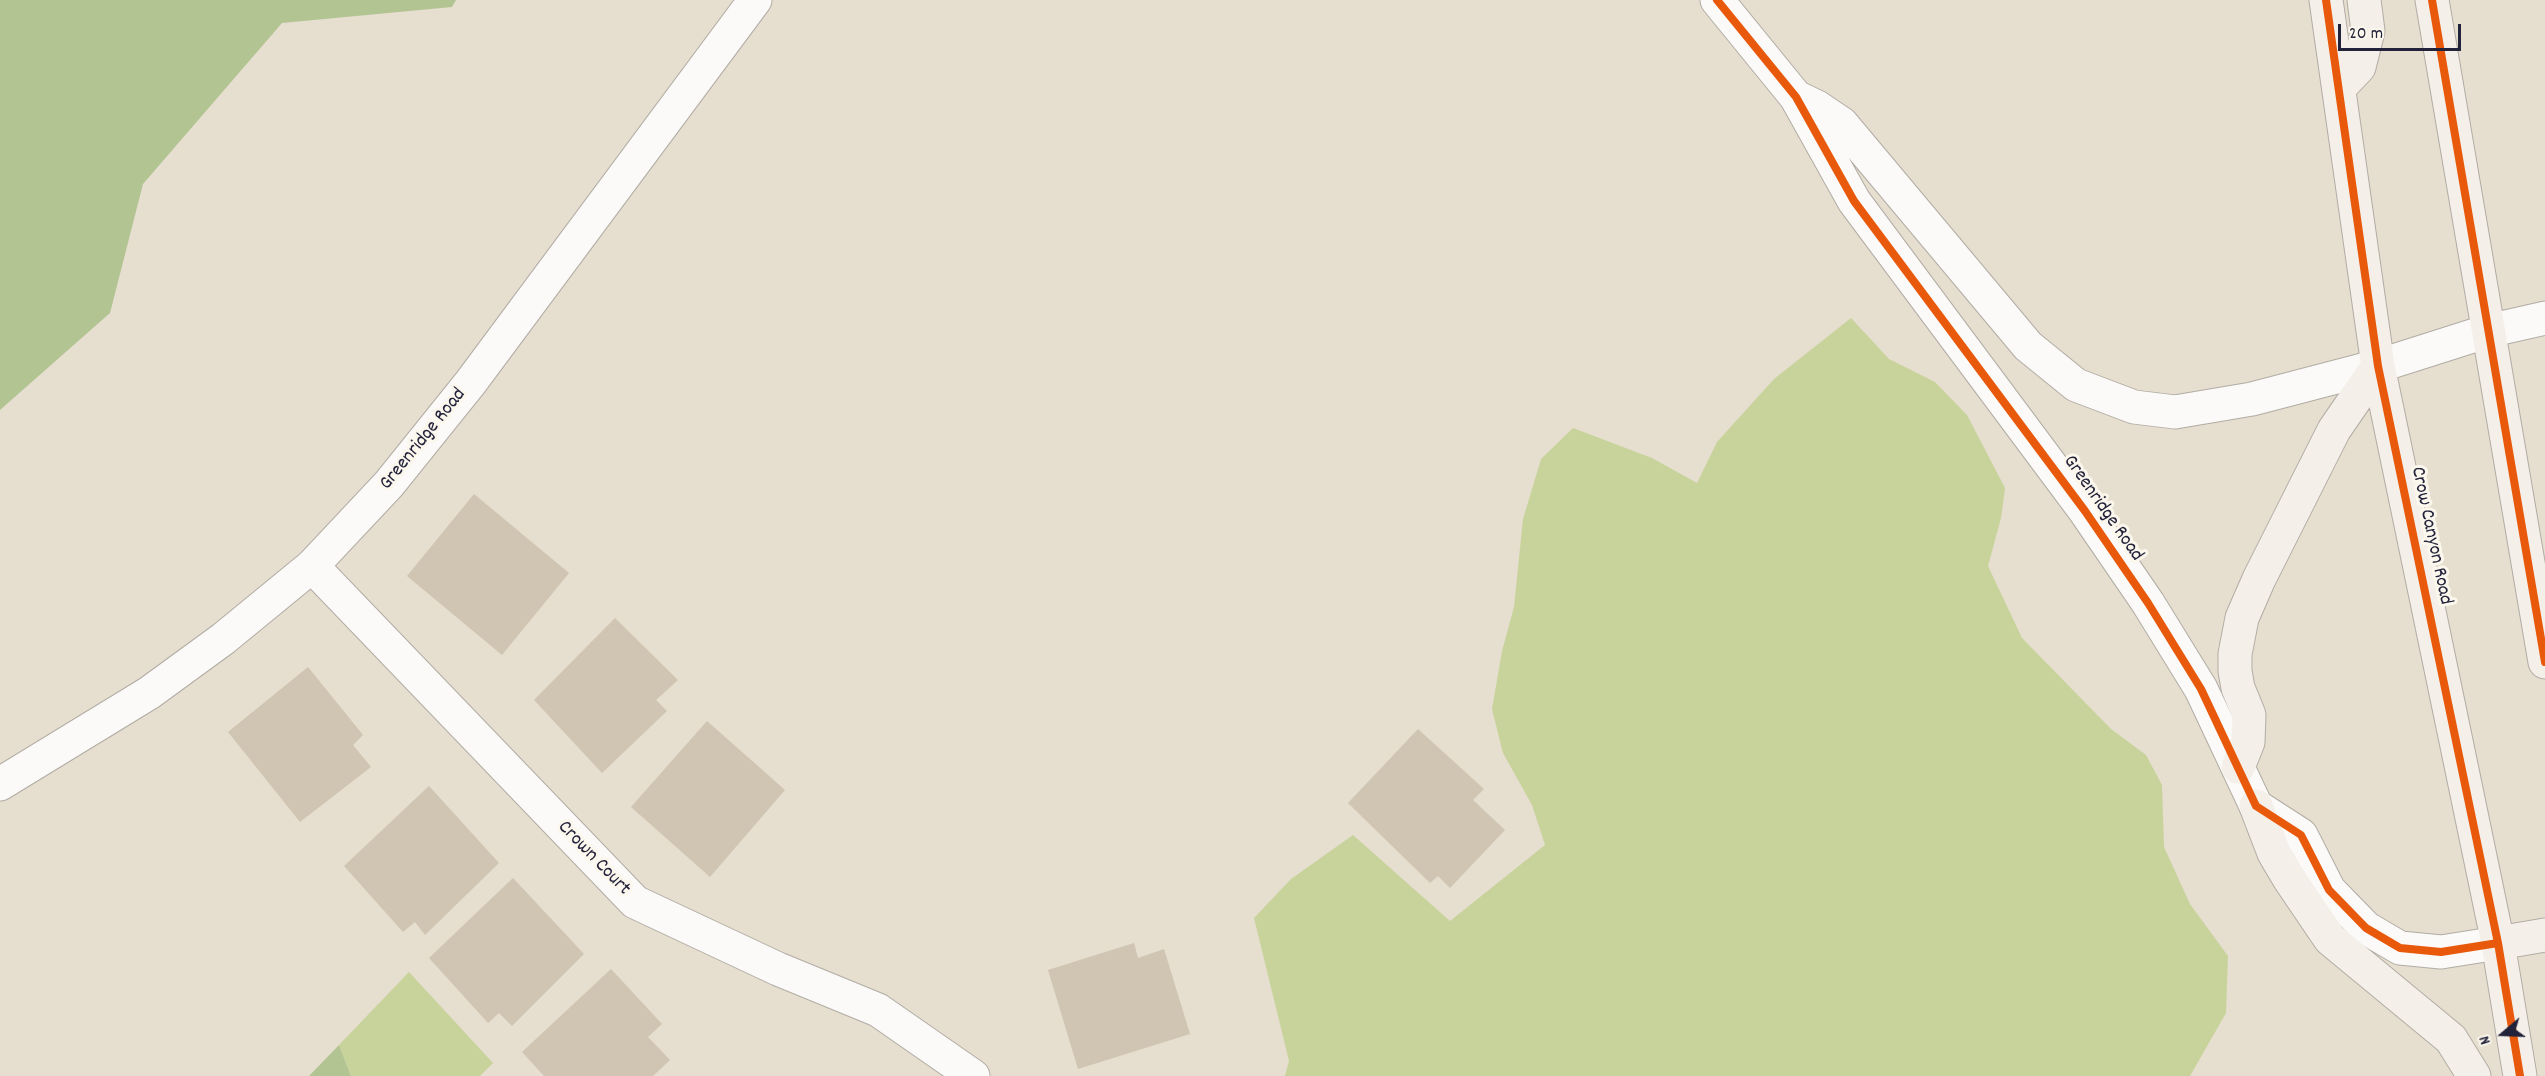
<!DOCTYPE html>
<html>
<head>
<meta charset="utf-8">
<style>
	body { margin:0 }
	#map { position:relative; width:2545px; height:1076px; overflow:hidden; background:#e6dece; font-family:Dekko,sans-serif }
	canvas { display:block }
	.north { position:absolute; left:2473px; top:1004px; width:60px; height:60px; -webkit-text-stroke:4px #fbf7ec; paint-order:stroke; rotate:251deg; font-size:16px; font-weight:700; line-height:24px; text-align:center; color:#22223b }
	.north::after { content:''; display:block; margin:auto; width:21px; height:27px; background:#22223b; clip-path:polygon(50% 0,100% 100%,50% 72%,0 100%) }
	.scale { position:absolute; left:2338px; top:24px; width:123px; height:27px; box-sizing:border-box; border:3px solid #22223b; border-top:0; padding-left:8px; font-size:18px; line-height:21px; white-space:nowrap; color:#22223b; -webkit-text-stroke:4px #fbf7ec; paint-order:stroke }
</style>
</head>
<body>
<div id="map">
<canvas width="2545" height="1076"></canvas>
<div class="north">N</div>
<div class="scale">20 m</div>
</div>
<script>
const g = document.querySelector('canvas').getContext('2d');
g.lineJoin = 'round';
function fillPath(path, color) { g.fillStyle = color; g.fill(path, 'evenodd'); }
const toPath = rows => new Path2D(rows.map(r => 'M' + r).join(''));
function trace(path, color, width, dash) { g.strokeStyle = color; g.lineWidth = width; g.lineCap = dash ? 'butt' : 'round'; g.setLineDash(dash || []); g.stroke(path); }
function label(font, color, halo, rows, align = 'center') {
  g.font = font + ' Dekko,sans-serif'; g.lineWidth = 6; g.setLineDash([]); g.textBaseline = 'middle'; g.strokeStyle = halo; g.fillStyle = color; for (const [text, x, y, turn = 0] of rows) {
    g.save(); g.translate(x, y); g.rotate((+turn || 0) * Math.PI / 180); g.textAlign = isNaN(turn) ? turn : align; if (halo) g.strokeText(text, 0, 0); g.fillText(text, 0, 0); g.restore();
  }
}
fillPath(toPath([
	[1851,318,1889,359,1935,382,1967,415,2005,488,2001,518,1988,566,2022,638,2111,729,2146,755,2162,785,2164,847,2190,904,2228,956,2226,1013,2190,1076,1285,1076,1289,1061,1254,918,1291,879,1353,835,1450,921,1545,845,1532,805,1503,753,1492,709,1502,651,1514,607,1523,519,1541,459,1573,428,1652,458,1697,483,1717,442,1774,379],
	[409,972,493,1063,480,1076,351,1076,339,1045]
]), '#c7d39b');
fillPath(toPath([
	[0,0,456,0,452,7,282,23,143,184,110,313,0,410],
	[339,1045,351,1076,309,1076]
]), '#b3c493');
fillPath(toPath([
	[474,494,569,573,502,655,407,576],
	[615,618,678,680,656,700,667,711,602,773,534,700],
	[308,667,363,735,353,745,371,767,300,822,228,732],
	[707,721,785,790,710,877,631,807],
	[1418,729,1484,789,1473,800,1505,830,1450,888,1438,876,1430,883,1348,803],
	[429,786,499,863,425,935,415,922,403,932,344,866],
	[513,878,584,954,512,1026,499,1013,488,1023,429,958],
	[1134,943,1138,958,1164,949,1190,1034,1078,1069,1048,970],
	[611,969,662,1024,648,1037,670,1060,653,1076,544,1076,522,1052]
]), '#d0c4b2');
const minor = toPath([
	[2378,366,2488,331,2545,318],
	[312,566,635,902,778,969,878,1010,973,1076]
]);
const tertiary = toPath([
	[1717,0,1796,97,1854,201,2085,511,2148,603,2201,689,2256,806,2301,835,2329,890,2366,928,2400,948,2441,952,2498,943],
	[1796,97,1817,107,1842,124,2028,346,2076,385,2134,407,2175,412,2252,399,2378,366],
	[0,784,149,693,223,639,312,566,389,484,471,382,755,0]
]);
const secondary = toPath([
	[2326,0,2378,366,2498,943,2520,1076],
	[2432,0,2545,662],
	[2339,88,2359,67,2368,31,2364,0],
	[2238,767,2248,742,2249,715,2238,688,2235,671,2235,654,2242,618,2259,579,2334,430,2378,366],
	[2256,806,2274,853,2290,880,2330,939,2451,1039,2474,1076],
	[2498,943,2545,935]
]);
trace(minor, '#b1aca5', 35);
trace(tertiary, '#b1aca5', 35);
trace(secondary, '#b1aca5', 35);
trace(minor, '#fbfaf8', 33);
trace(tertiary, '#fbfaf8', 33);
trace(secondary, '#f4f0e9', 33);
trace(toPath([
	[1717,0,1796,97,1854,201,2085,511,2148,603,2201,689,2256,806,2301,835,2329,890,2366,928,2400,948,2441,952,2498,943],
	[2326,0,2378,366,2498,943,2520,1076],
	[2432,0,2545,662]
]), '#e8590c', 8);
label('20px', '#22223b', '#fbf7ec', [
	["Greenridge Road",424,440,-51],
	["Greenridge Road",2102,509,55],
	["Crow Canyon Road",2430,536,78],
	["Crown Court",593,859,46]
]);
</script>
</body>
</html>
